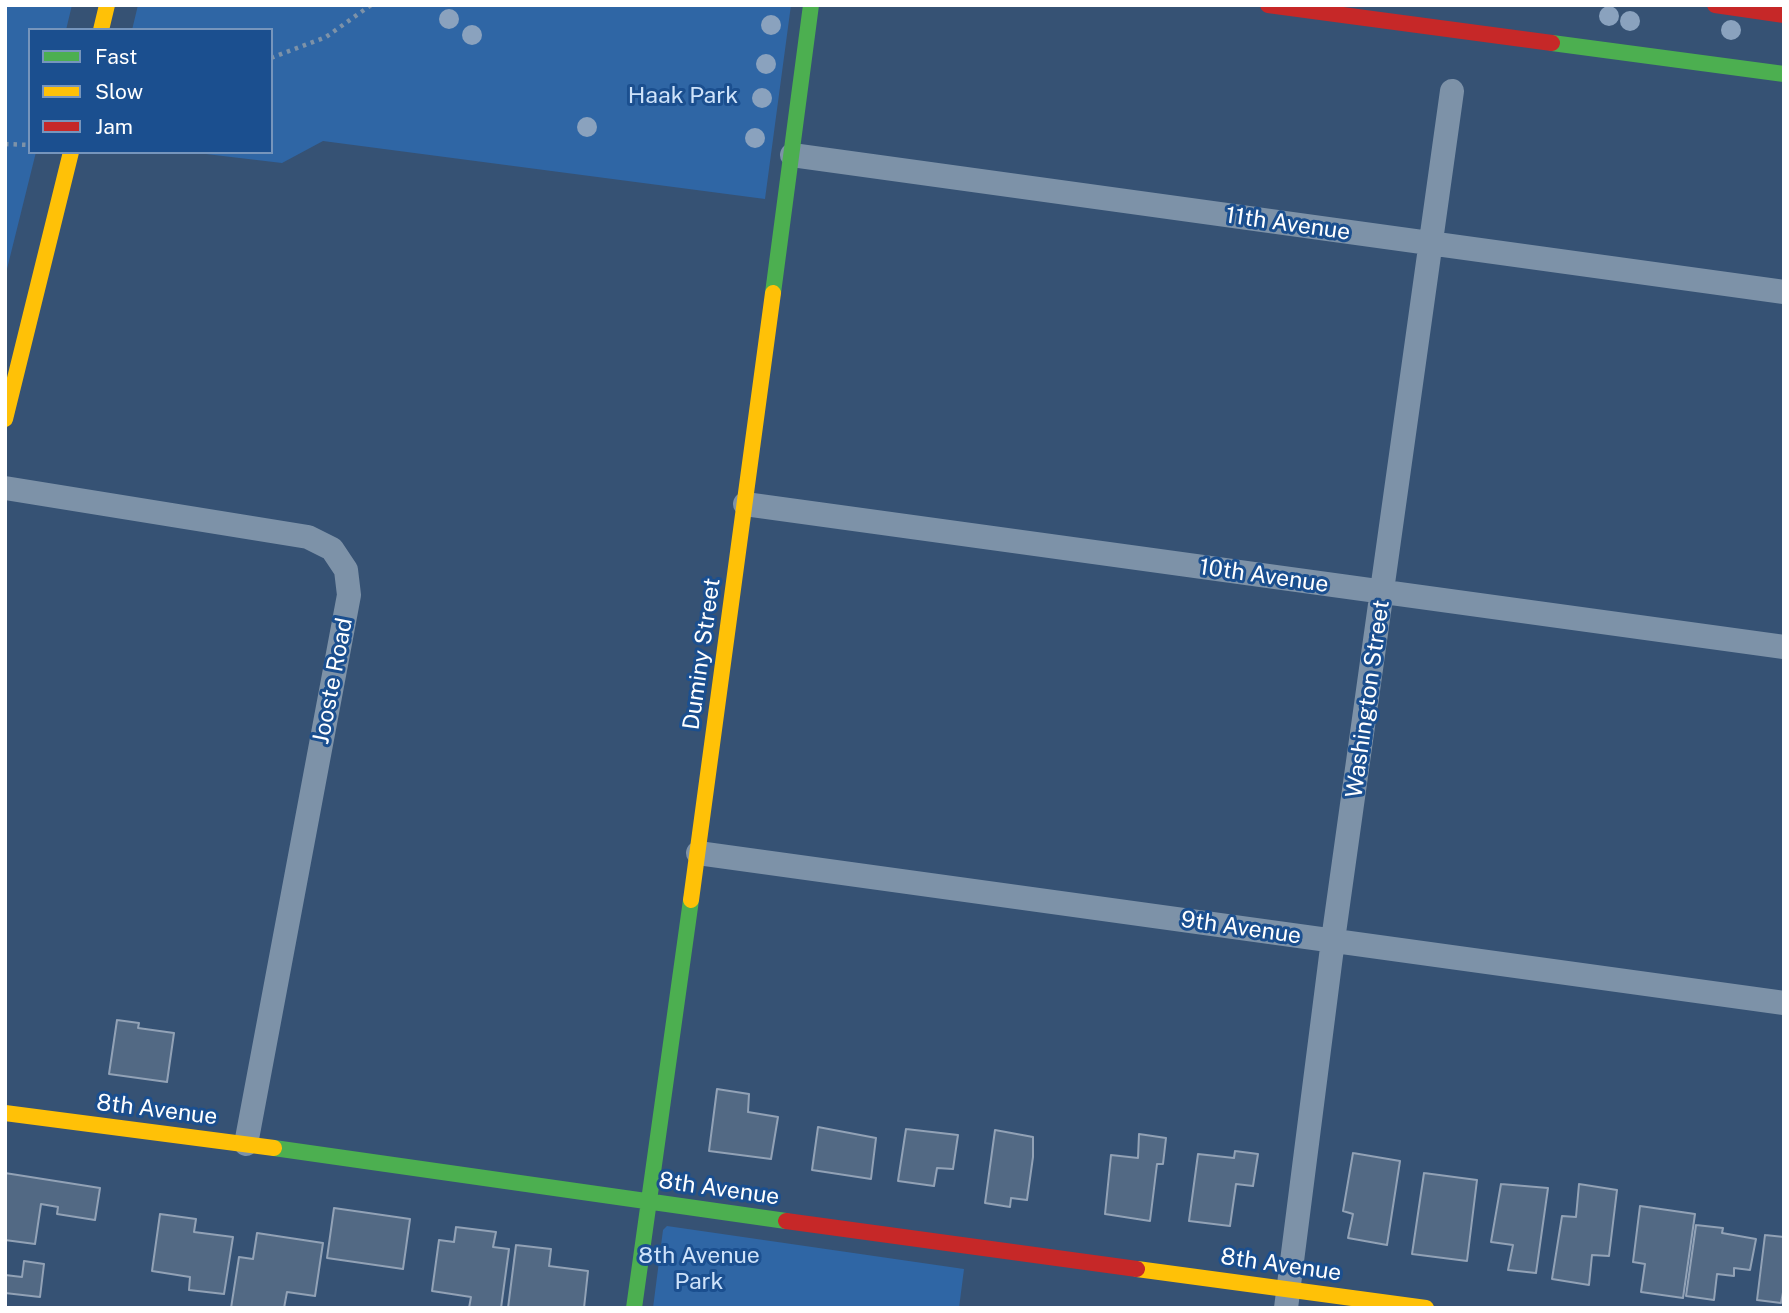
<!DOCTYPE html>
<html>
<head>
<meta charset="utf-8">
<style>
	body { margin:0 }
	#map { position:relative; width:1789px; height:1313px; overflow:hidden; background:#365274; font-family:"Public Sans",sans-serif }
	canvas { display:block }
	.frame { position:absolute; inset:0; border:7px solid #fff; pointer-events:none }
	.legend { position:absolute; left:28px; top:28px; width:245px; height:126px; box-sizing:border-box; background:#1b4f8f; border:2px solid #7695bc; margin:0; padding:9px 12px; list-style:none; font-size:21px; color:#fff }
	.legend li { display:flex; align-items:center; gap:14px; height:35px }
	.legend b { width:35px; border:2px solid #7695bc }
</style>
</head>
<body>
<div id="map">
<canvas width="1789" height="1313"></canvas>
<div class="frame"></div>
<ul class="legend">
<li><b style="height:9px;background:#4caf50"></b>Fast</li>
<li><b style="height:9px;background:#ffc107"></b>Slow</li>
<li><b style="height:9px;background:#c62828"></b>Jam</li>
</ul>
</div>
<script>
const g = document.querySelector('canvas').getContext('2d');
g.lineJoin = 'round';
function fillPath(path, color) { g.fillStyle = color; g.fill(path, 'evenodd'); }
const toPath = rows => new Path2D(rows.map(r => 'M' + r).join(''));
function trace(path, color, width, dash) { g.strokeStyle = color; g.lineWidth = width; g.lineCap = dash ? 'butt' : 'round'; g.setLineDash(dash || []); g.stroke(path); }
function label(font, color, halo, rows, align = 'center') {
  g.font = font + ' "Public Sans",sans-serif'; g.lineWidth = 6; g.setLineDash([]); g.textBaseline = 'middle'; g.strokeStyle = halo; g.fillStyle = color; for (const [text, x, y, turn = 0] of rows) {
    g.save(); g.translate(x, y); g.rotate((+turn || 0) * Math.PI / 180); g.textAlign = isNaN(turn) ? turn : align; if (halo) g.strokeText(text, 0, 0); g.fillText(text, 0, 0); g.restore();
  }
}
fillPath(toPath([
	[5,5,72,5,66,30,30,30,30,152,36,152,5,277],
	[138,5,791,5,765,199,323,141,282,163,189,152,271,152,271,30,132,30],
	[667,1226,964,1269,959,1308,653,1308,663,1230]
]), '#2f66a5');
const building = toPath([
	[117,1020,139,1023,138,1028,174,1033,167,1082,109,1074,117,1020],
	[717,1089,749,1094,748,1112,778,1117,771,1159,709,1151,717,1089],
	[818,1127,876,1138,871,1179,812,1170,818,1127],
	[906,1129,958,1135,953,1169,937,1168,934,1186,898,1181,906,1129],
	[995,1130,1033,1137,1033,1157,1027,1200,1011,1198,1010,1207,985,1203,995,1130],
	[1139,1134,1166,1138,1163,1164,1157,1164,1150,1221,1105,1214,1111,1155,1138,1158,1139,1134],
	[1235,1151,1258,1154,1253,1186,1236,1184,1230,1226,1189,1221,1198,1154,1234,1158,1235,1151],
	[1353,1153,1400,1161,1387,1245,1348,1238,1353,1214,1343,1211,1353,1153],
	[5,1173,100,1188,95,1220,57,1214,58,1207,41,1204,35,1244,5,1240,5,1173],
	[1424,1173,1477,1180,1467,1261,1412,1254,1424,1173],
	[1501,1184,1548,1188,1536,1273,1508,1270,1513,1245,1491,1242,1501,1184],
	[1579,1184,1617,1190,1609,1256,1592,1255,1589,1285,1552,1279,1562,1216,1576,1217,1579,1184],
	[1640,1206,1695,1214,1683,1298,1641,1292,1645,1264,1633,1262,1640,1206],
	[334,1208,410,1219,403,1269,327,1258,334,1208],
	[160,1214,196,1219,194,1232,233,1237,224,1294,189,1290,190,1277,152,1271,160,1214],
	[1696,1225,1723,1228,1722,1233,1756,1239,1750,1270,1734,1268,1734,1276,1717,1274,1714,1300,1686,1296,1696,1225],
	[456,1227,496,1232,493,1247,509,1249,501,1308,469,1308,471,1297,432,1291,439,1240,454,1242,456,1227],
	[257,1233,323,1243,315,1296,287,1292,284,1308,231,1308,239,1257,253,1259,257,1233],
	[1765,1235,1784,1237,1784,1287,1781,1303,1757,1300,1765,1235],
	[516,1245,551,1249,549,1266,588,1271,584,1308,508,1308,516,1245],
	[24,1261,44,1264,40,1297,5,1293,5,1275,22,1277,24,1261]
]);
fillPath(building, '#526984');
trace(building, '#92a2b6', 2);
trace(toPath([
	[271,58,326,37,371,5],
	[5,144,30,145]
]), '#7d92a8', 4.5, [3.5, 5]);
trace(toPath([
	[792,155,1784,292],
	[5,488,308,537,332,549,346,570,349,595,246,1144],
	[745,504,1784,647],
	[698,853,1784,1003],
	[1286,1308,1333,940,1452,91]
]), '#7d92a8', 24);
trace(toPath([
	[1552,43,1784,74],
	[773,293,811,5],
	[274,1148,786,1221],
	[634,1308,691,900]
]), '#4caf50', 16);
trace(toPath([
	[101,30,107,5],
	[5,419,71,152],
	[691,900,773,293],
	[5,1113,274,1148],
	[1137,1269,1426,1308]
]), '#ffc107', 16);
trace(toPath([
	[1268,5,1552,43],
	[1715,5,1784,15],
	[786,1221,1137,1269]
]), '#c62828', 16);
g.fillStyle = '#8aa2be';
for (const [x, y] of [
	[1609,16],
	[449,19],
	[1630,21],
	[771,25],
	[1731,30],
	[472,35],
	[766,64],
	[762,98],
	[587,127],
	[755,138]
]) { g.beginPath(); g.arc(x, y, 10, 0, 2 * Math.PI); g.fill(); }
label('23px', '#cfe3fa', '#1b4f8f', [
	["Haak Park",683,96],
	["8th Avenue",699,1256],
	["Park",699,1282]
]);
label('23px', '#fff', '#1b4f8f', [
	["11th Avenue",1288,224,8],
	["10th Avenue",1264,576,8],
	["Duminy Street",702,654,-82],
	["Jooste Road",333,681,-79],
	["Washington Street",1368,699,-82],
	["9th Avenue",1241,928,8],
	["8th Avenue",157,1110,7],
	["8th Avenue",719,1189,8],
	["8th Avenue",1281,1265,8]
]);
</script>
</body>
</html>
